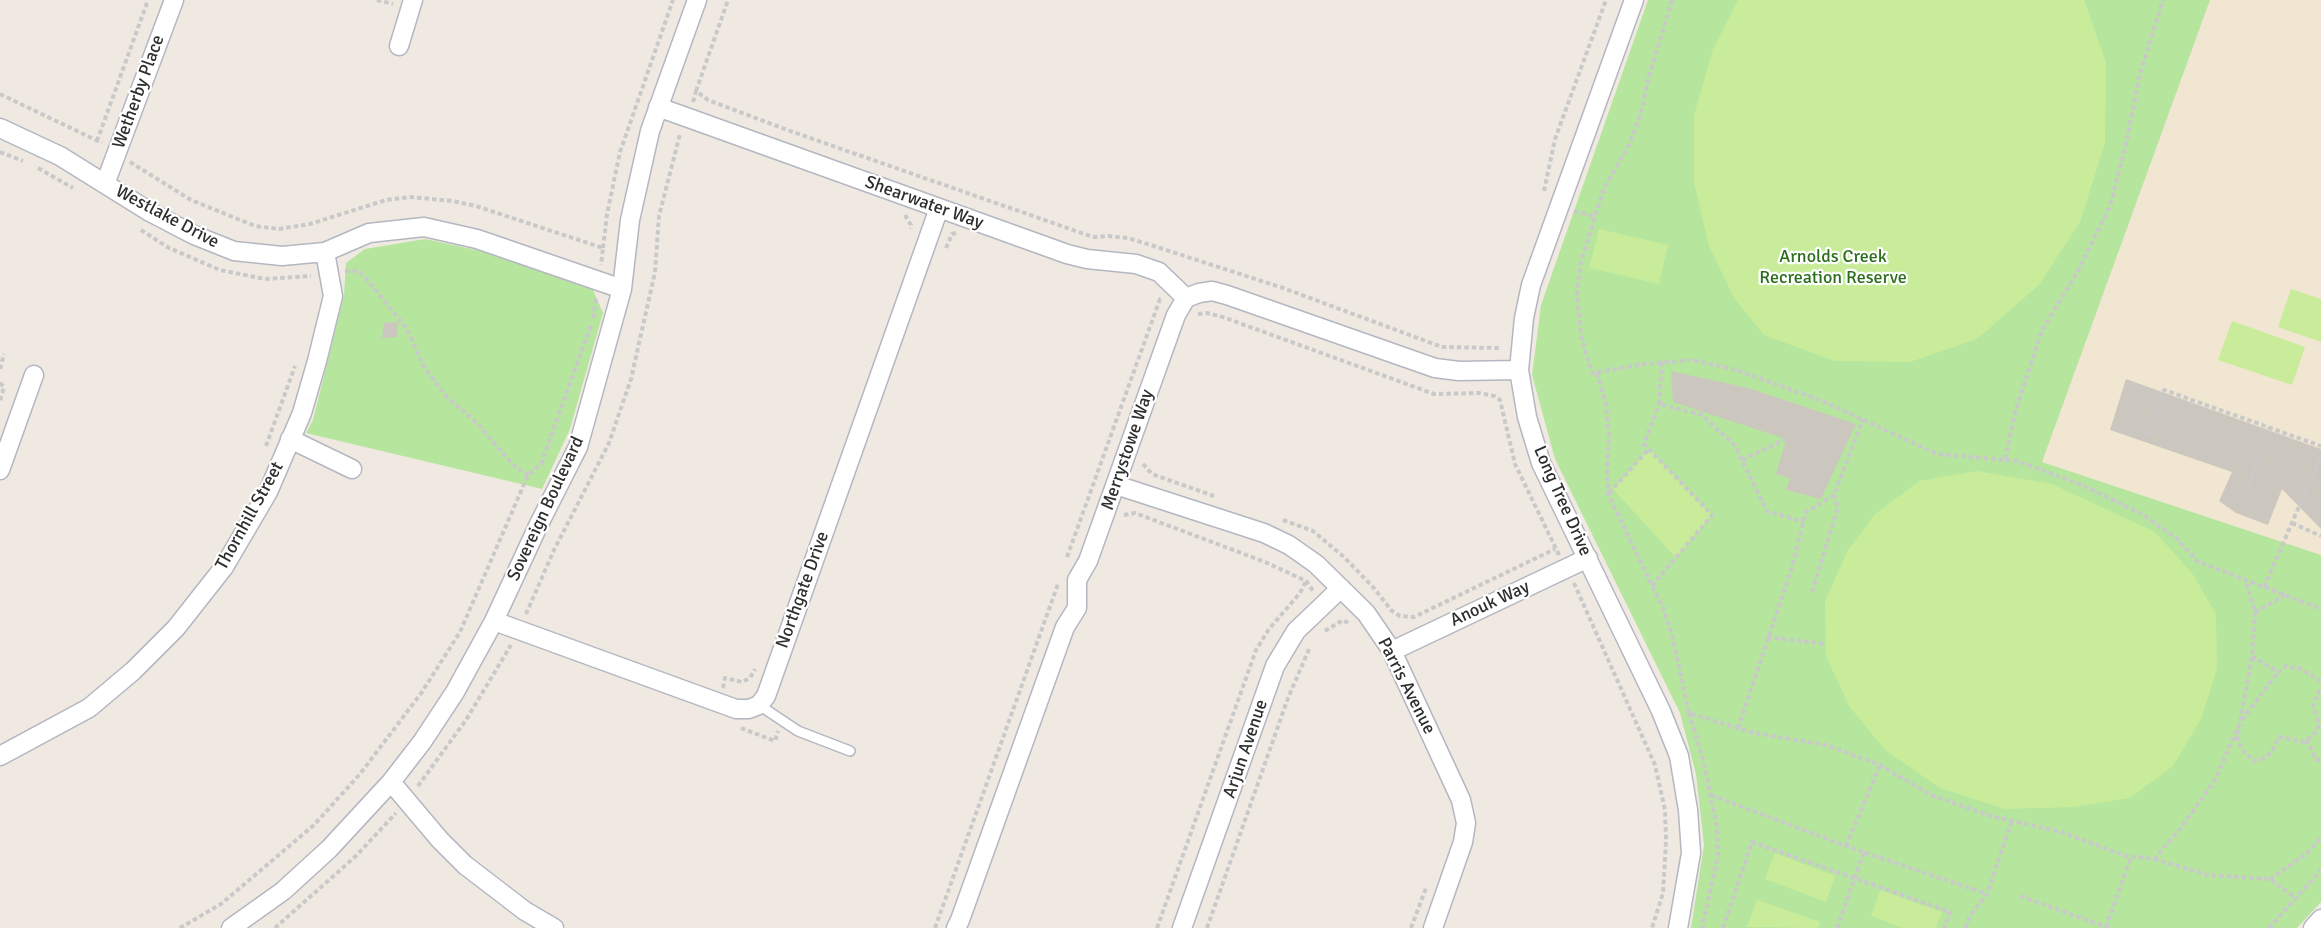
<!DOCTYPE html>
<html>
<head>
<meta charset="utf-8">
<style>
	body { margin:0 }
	canvas { display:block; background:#efe9e1 }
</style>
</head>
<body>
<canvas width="2321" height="928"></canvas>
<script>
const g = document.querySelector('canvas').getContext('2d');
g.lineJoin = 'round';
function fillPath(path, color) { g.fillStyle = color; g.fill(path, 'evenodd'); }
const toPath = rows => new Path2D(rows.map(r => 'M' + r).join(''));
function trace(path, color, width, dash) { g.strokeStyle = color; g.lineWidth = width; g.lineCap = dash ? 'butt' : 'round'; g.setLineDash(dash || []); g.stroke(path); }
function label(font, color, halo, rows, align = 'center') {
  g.font = font + ' Signika,sans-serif'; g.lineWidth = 4.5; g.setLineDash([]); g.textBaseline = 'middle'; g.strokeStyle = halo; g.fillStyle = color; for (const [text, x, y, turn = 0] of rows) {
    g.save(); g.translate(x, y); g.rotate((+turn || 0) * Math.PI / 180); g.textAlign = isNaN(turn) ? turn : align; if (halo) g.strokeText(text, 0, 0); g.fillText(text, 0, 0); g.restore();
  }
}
fillPath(toPath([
	[2210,0,2321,0,2321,555,2042,462]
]), '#f0e6d1');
fillPath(toPath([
	[1648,0,2210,0,2042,462,2321,555,2321,902,2297,928,1691,928,1704,845,1696,774,1680,713,1555,459,1532,375,1541,305],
	[425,239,481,251,593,290,603,313,570,429,542,489,306,433,313,420,344,295,346,263,365,249]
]), '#b6e59e');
fillPath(toPath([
	[1738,0,2084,0,2106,62,2105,143,2080,222,2039,285,1977,339,1910,362,1835,361,1764,335,1734,298,1709,246,1694,183,1694,115,1713,49],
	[1599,229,1668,245,1659,284,1589,268],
	[2291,289,2321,299,2321,342,2278,327],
	[2232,321,2305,347,2292,385,2218,360],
	[1649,449,1712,515,1676,558,1613,489],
	[1977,471,2052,484,2155,532,2192,573,2216,614,2217,669,2201,719,2173,766,2130,798,2073,807,2005,809,1940,788,1885,750,1849,706,1826,656,1825,601,1848,550,1875,514,1919,481],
	[1775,853,1835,876,1826,902,1765,879],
	[1880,890,1942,912,1936,928,1903,928,1871,916],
	[1757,900,1820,922,1818,928,1747,927]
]), '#c9ec9a');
fillPath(toPath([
	[398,322,397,337,382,338,384,323],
	[1671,371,1748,388,1856,424,1821,499,1786,490,1790,478,1776,474,1786,439,1673,402],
	[2126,379,2321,449,2321,529,2282,489,2268,525,2236,513,2219,501,2232,472,2110,430]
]), '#cbc7bf');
const service = toPath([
	[759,705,798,731,850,751]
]);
const minor = toPath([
	[1634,0,1531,285,1524,318,1519,370,1527,417,1541,463,1661,711,1679,756,1688,810,1691,853,1678,928],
	[399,46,413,0],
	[658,107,1067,254,1087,259,1136,264,1159,272,1186,298],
	[0,128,60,156,150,212,194,235,234,251,282,256,325,252,369,233,424,227,477,239,622,289],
	[105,184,174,0],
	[290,439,352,469],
	[0,470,34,375],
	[1116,485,1264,533,1289,545,1316,564,1366,613,1392,651,1461,800,1466,823,1463,842,1433,928],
	[494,621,736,709,749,709,759,705,766,696,939,208],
	[1392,651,1588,558],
	[0,756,89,708,133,671,176,628,224,567,268,492,302,413,317,361,333,296,325,252],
	[391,782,440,840,465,865,525,911,554,928],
	[231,928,283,891,329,849,391,782,422,742,455,692,494,621,539,524,578,447,622,289,630,220,650,131,697,0],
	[956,928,960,920,1065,627,1077,608,1077,580,1088,561,1176,315,1186,298,1199,293,1212,291,1227,295,1435,368,1459,371,1519,370],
	[1182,928,1275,666,1296,631,1341,588],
	[2313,928,2321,919]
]);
trace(service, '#b4b7c1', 12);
trace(minor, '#b4b7c1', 21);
trace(toPath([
	[377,0,393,4],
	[1672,0,1648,80,1641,113,1629,145,1604,188,1581,261,1577,293,1581,336,1592,373,1645,364,1692,360,1737,370,1827,403,1937,454,2017,461,2082,485,2140,513,2175,537,2197,561,2321,609],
	[696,91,728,0],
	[0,94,102,143],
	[693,102,696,91,708,100,790,131,1093,237,1108,236,1128,238,1160,248,1283,288,1442,347,1501,348],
	[97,141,148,0],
	[0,152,23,161],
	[130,162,191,200,255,226,279,229,310,224,386,200,410,197,453,201,476,206,603,248,601,265],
	[38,168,73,188],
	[1544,191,1555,139,1606,0],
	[1574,211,1593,216],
	[905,215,911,225,911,229],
	[141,230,169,248,220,270,265,279,311,276],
	[603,248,607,214,620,152,673,0],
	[946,248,952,234,956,233],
	[345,271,357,271,365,277,407,329,425,369,447,397,478,424,511,463,528,475],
	[1198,314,1206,313,1220,316,1434,394,1479,393,1494,396,1500,400,1515,464,1559,555],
	[593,318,596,299],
	[1662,362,1659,404,1702,415,1735,446,1767,511,1804,522],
	[0,369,4,354],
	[1597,373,1606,404,1609,436,1607,476,1608,494,1663,608,1672,635,1689,713,1754,733,1826,745,1880,765,1931,795,1991,816,2061,832,2126,856,2154,859,2181,828,2215,780,2240,723,2252,656,2255,612,2245,579],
	[0,383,4,387,0,401],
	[2143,432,2149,435,2164,390,2321,446],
	[266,446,295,366],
	[2005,459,2016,409,2042,330,2077,273,2110,206,2125,148,2140,74,2163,0],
	[1742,460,1786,439],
	[1143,464,1152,474,1214,496],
	[2249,486,2269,428],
	[1609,493,1649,449],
	[1124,515,1135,513,1265,562,1306,581,1313,591],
	[1283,520,1313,531,1344,557,1373,587,1392,611,1400,616,1414,617,1555,549],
	[2292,523,2321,536],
	[1067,557,1160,299,1163,300],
	[1574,583,1655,765,1665,810,1666,841,1663,893,1652,928],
	[1652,586,1712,515,1644,444,1659,404],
	[2264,587,2321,456],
	[1812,592,1838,507,1834,495],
	[2255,612,2286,595],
	[526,614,554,550,609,443,631,379,655,272,659,216,680,134],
	[1325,631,1343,620,1350,624],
	[1767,637,1826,644],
	[2252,656,2278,672,2286,666,2301,669,2321,681],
	[723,688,725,678,742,682,750,678,755,669],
	[1689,713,1704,763,1717,827,1718,855,1702,928],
	[2242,720,2278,672],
	[741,728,775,741,778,731],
	[1738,728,1791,570,1806,512,1834,495,1863,419],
	[2239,729,2237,737,2242,750,2254,761,2262,759,2271,753,2279,737,2304,742,2317,731,2319,725,2313,706,2321,686],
	[2305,742,2308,742,2316,760,2321,759],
	[418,786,466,720,511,645],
	[1711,795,1846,846,1987,894],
	[1846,846,1880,765],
	[2154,859,2208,875,2270,879,2296,898],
	[2270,879,2305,855,2321,838],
	[2020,896,2109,928],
	[2106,927,2131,857],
	[180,928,221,904,314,825,360,774,422,692,460,632,528,475,541,464,591,325],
	[275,928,356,856,396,813],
	[935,928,1058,584],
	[1157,928,1256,650,1269,629,1300,593,1306,581],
	[1207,928,1288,698,1310,647],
	[1411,928,1426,888],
	[1723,928,1752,842,1950,912,1944,928],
	[1837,928,1864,852],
	[1965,928,1970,916,1987,894,2012,820],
	[2269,928,2321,870]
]), '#c9c9c9', 4, [4.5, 3]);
trace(service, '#fff', 9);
trace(minor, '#fff', 18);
label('18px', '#2e2e2e', '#fff', [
	["Wetherby Place",139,92,-70],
	["Shearwater Way",924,203,20],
	["Westlake Drive",167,217,28],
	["Merrystowe Way",1128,450,-71],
	["Long Tree Drive",1562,501,66],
	["Sovereign Boulevard",546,509,-65],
	["Thornhill Street",250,516,-61],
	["Northgate Drive",803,590,-70],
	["Anouk Way",1490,604,-25],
	["Parris Avenue",1406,686,63],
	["Arjun Avenue",1246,749,-71]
]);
label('18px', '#2c6e1b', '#fff', [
	["Arnolds Creek",1833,257],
	["Recreation Reserve",1833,278]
]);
</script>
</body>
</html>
